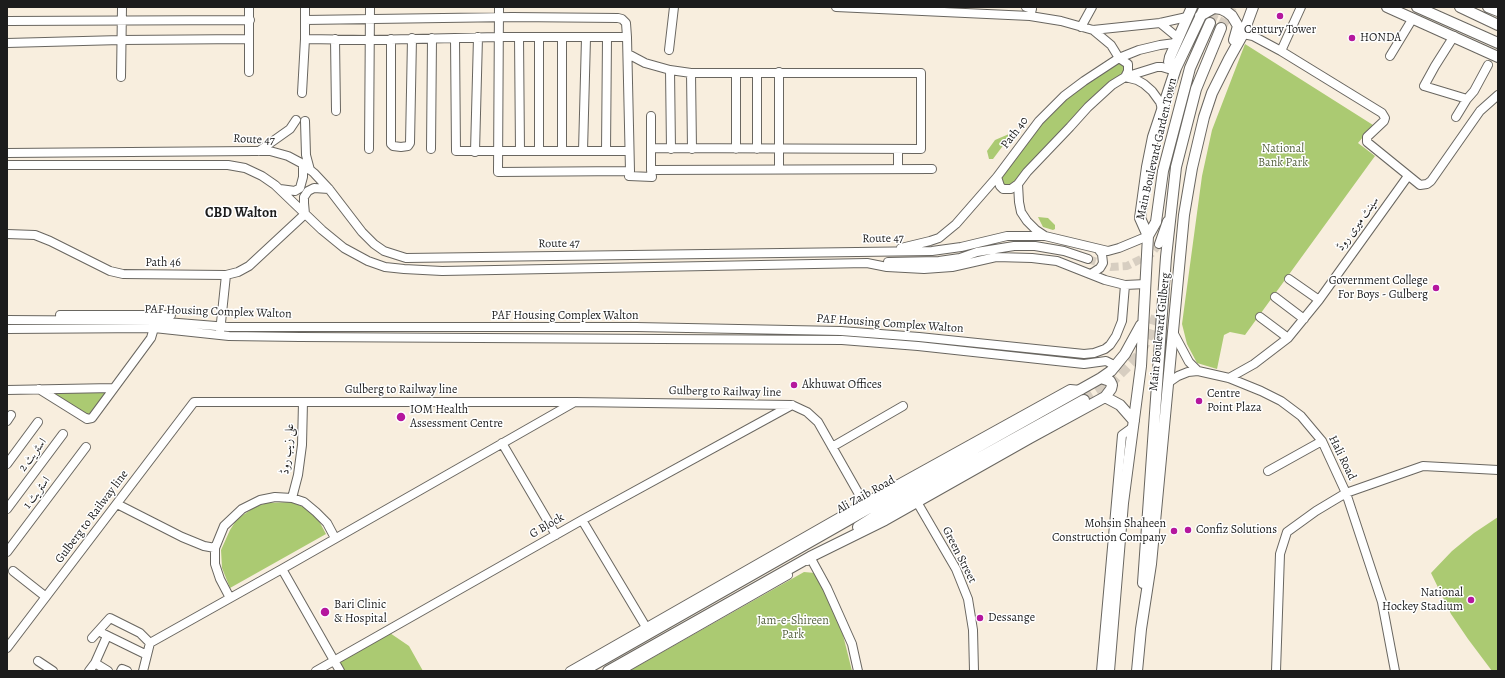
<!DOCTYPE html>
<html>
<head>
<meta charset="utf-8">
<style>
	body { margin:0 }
	#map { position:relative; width:1505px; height:678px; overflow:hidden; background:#f8eede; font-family:Alegreya,serif }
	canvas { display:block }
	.frame { position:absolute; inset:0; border:8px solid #1c1c1c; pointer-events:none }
</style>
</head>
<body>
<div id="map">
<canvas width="1505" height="678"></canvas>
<div class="frame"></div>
</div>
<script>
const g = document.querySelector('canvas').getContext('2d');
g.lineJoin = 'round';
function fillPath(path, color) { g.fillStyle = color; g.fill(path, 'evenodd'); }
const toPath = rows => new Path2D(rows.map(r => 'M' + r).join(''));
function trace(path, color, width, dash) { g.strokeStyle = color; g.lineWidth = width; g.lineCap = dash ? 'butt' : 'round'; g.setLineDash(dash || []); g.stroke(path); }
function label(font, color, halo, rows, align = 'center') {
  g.font = font + ' Alegreya,Amiri,serif'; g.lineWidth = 3; g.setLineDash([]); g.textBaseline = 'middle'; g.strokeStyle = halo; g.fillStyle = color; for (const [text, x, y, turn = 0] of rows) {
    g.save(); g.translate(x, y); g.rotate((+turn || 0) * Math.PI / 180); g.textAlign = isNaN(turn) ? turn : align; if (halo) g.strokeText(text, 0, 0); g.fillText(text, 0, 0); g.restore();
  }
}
fillPath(toPath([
	[1245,44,1373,125,1358,143,1375,156,1245,335,1230,332,1224,335,1217,369,1197,363,1187,344,1182,324,1202,176,1212,130],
	[1119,58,1129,68,1022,177,1003,189,1001,173,1052,108],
	[1009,134,1011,135,993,159,989,159,987,151,995,140],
	[1038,217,1048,218,1055,225,1055,229,1053,230,1043,227],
	[109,390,89,417,52,396,55,391],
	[291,502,306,508,319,521,326,534,230,588,222,568,221,550,230,530,237,519,255,507,267,503],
	[1498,517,1498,671,1492,671,1468,639,1451,614,1431,573,1452,551,1474,533],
	[804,572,815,573,841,627,852,671,629,671],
	[387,631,409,646,423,671,340,671,334,661]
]), '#abca72');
trace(toPath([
	[1088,259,1111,267,1127,266,1151,254,1159,244]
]), '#d7cec1', 8, [8, 4]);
trace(toPath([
	[1210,23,1217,7],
	[1221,28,1232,7],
	[1084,400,1111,383,1140,354,1150,334,1156,316]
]), '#d7cec1', 10, [10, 5]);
const minor = toPath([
	[249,7,249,72],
	[499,7,498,172,630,171,629,176,652,177,651,170,932,169],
	[836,7,1030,16,1061,21,1093,30,1160,23,1187,17],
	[1026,7,1032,9,1030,16],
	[305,20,512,17,618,18,622,19,626,23,627,37,630,171],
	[7,21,250,20],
	[1160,23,1177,37],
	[1081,27,1092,7],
	[1093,30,1111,45,1119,58,1128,64,1128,71,1125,77,1137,80,1144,84,1152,91,1160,102,1162,109],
	[1243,34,1253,36,1281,51,1382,113,1385,118,1384,121,1367,137,1367,142,1420,185,1427,184,1431,181,1480,111,1498,95],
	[1454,36,1435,66,1424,86,1467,99,1474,91,1488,65],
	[519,37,520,151],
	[455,38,456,151,629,151],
	[305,39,369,40,498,37,627,37],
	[335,39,336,111],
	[391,39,391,144,393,146,401,147,408,146,410,143,412,38],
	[7,43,121,40,249,39],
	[669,50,674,7],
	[1281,51,1301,7],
	[628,54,645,63,670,70,691,73,921,73,921,149,651,148],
	[1390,56,1413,18],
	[670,70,671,149],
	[779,72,779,169],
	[691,73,692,149],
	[736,73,736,149],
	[121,77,122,7],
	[302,93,305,39,305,7],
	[651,116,651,170],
	[1456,117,1467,99],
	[305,121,306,155,310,170],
	[369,149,370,7],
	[431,149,432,38],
	[757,149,757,73],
	[898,149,898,169],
	[259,151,290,129,296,120],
	[539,151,539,37],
	[562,151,562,38],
	[583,151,586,38],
	[606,151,607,38],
	[475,152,478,37],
	[7,153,254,151,270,151,288,156,303,164,314,173,329,189,362,232,374,244,384,251,406,258,932,251,961,247,1007,236,1045,236,1108,251,1119,248,1148,236],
	[7,165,228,165,245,168,262,176,275,185,322,230,344,248,368,261,385,267,404,269,442,271,867,263,887,267,924,269,952,267,996,257,1032,258,1057,261,1105,280,1125,285,1146,284],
	[997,177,1000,186,1003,189,1011,189,1018,184],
	[280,189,295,191,300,188,303,177,303,164],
	[7,234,35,235,50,241,110,271,123,274,226,275,238,272,249,266,305,214,304,203,304,197,308,191,314,188,329,189],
	[1045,236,1036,230,1027,221,1021,212,1019,202,1018,184,1027,172,1070,127,1088,107,1112,85,1125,77,1157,67,1162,67,1175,71],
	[1159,244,1167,221],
	[901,248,930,241,939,238,956,224,997,177,1039,121,1064,96,1084,81,1119,58,1139,50,1160,45,1175,43],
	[888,262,939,261,960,258,977,252,1014,246,1035,246,1064,251,1088,259],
	[1091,274,1100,268,1103,263,1102,254,1098,249],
	[1289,279,1319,300],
	[1275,297,1304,319],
	[60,315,171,315],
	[1260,317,1288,338],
	[7,320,154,321,228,327,636,327,841,331,919,337,1084,354,1094,353,1105,349,1110,345,1116,336,1122,321,1125,285],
	[7,329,154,328,229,336,300,337,842,340,918,346,1084,364,1106,361,1116,366],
	[220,332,226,275],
	[1173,332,1189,362,1198,371,1229,378,1261,391,1281,401,1301,416,1322,441,1346,493,1382,602,1395,671],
	[1229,378,1254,364,1288,338,1319,300,1408,176],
	[1168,383,1178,376,1188,372,1198,371],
	[39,389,87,419,92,418,151,338,154,328,154,315],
	[7,390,113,388],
	[7,421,11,415],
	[502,443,556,535],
	[832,447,903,406],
	[7,464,38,422],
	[1268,471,1322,441],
	[292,498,298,475,302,445,303,402],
	[917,502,956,569,968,599,973,630,974,671],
	[117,504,182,537,204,546,215,548],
	[7,509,63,434],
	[582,520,646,627],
	[7,552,86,447],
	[807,561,810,557,827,588,852,644,858,671],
	[13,571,46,597],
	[230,598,220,579,215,564,215,548,224,526,242,509,260,500,275,497,292,498,304,502,316,512,327,523,335,538],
	[102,633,147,655],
	[92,638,110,618,140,633,150,643],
	[7,648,194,402,575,402,792,405,807,412,818,422,864,503],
	[38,661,53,671],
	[95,663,108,671],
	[89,671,95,663,107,636],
	[121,671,122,669,127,671],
	[143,671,150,643,282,569],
	[316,671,582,520,792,405],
	[340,671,282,569,573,403],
	[570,671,864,503,1070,389,1081,390],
	[620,671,788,575],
	[1101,671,1122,435,1133,427],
	[1276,671,1280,554,1287,532,1316,511,1346,493,1423,466,1498,470]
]);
const major = toPath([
	[1387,7,1498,57],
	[1417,7,1498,43],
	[1460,7,1498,25],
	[1488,7,1498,11],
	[1200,16,1214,8,1221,9,1227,12,1232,16,1238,26,1234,40],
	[1176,68,1171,64,1169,62,1170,57,1192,7],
	[1148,236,1156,222,1163,171,1190,68,1210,23],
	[1101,378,1110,381,1112,385,1111,389,1105,397],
	[858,527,885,510,1084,400],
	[1143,583,1166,257,1176,167,1196,89,1221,28],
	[583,671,866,510,1101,378,1111,371,1125,354,1141,325],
	[608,671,810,557,885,520,1030,438,1105,397,1120,405,1134,421],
	[1109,671,1123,503,1141,366,1148,236,1140,218,1147,167,1153,137,1176,68,1205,7],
	[1137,671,1141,629,1151,564,1184,215,1192,168,1204,117,1212,93,1229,59,1243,34,1253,7]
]);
trace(minor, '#696660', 10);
trace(major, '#696660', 12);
trace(minor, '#fff', 8);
trace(major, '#fff', 10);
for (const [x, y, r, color] of [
	[1280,16,4,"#b5179e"],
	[1352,38,4,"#b5179e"],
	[1436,288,4,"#b5179e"],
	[794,385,4,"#b5179e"],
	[1199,401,4,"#b5179e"],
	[401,417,5,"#b5179e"],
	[1188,530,4,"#b5179e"],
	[1174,531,4,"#b5179e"],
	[1471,600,4,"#b5179e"],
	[325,612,5,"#b5179e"],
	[980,618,4,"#b5179e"]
]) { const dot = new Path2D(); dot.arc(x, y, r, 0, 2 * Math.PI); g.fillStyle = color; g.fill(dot); trace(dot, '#fff', 1.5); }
label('12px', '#1c1c1c', '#fff', [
	["Century Tower",1280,30,"center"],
	["HONDA",1360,38],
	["Government College",1428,281,"right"],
	["For Boys - Gulberg",1428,295,"right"],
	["Akhuwat Offices",802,385],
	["Centre",1207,394],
	["Point Plaza",1207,408],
	["IOM Health",410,410],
	["Assessment Centre",410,424],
	["Mohsin Shaheen",1166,524,"right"],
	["Construction Company",1166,538,"right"],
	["Confiz Solutions",1196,530],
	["National",1463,593,"right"],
	["Hockey Stadium",1463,607,"right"],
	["Bari Clinic",334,605],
	["& Hospital",334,619],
	["Dessange",988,618]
], 'left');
label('12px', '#1c1c1c', '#fff', [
	["Path 40",1015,133,-53],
	["Route 47",254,140,3],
	["Main Boulevard Garden Town",1157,149,-77],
	["سینٹ میری روڈ",1358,224,-54],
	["Route 47",883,239,-1],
	["Route 47",559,244,-1],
	["Path 46",163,263],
	["PAF Housing Complex Walton",218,312,2],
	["PAF Housing Complex Walton",565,316],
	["PAF Housing Complex Walton",890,324,4],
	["Main Boulevard Gulberg",1160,332,-84],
	["Gulberg to Railway line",401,390],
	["Gulberg to Railway line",725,392,1],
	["علی زیب روڈ",288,449,-84],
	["اسٹریٹ 2",33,455,-53],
	["Hali Road",1342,458,64],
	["اسٹریٹ 1",37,493,-53],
	["Ali Zaib Road",866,495,-29],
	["Gulberg to Railway line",92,517,-53],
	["G Block",547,526,-30],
	["Green Street",959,555,63]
]);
label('12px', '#55623e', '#fff', [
	["National",1283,149],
	["Bank Park",1283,163],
	["Jam-e-Shireen",793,621],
	["Park",793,635]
]);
label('bold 14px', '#1c1c1c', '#fff', [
	["CBD Walton",241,214]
]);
</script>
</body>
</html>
